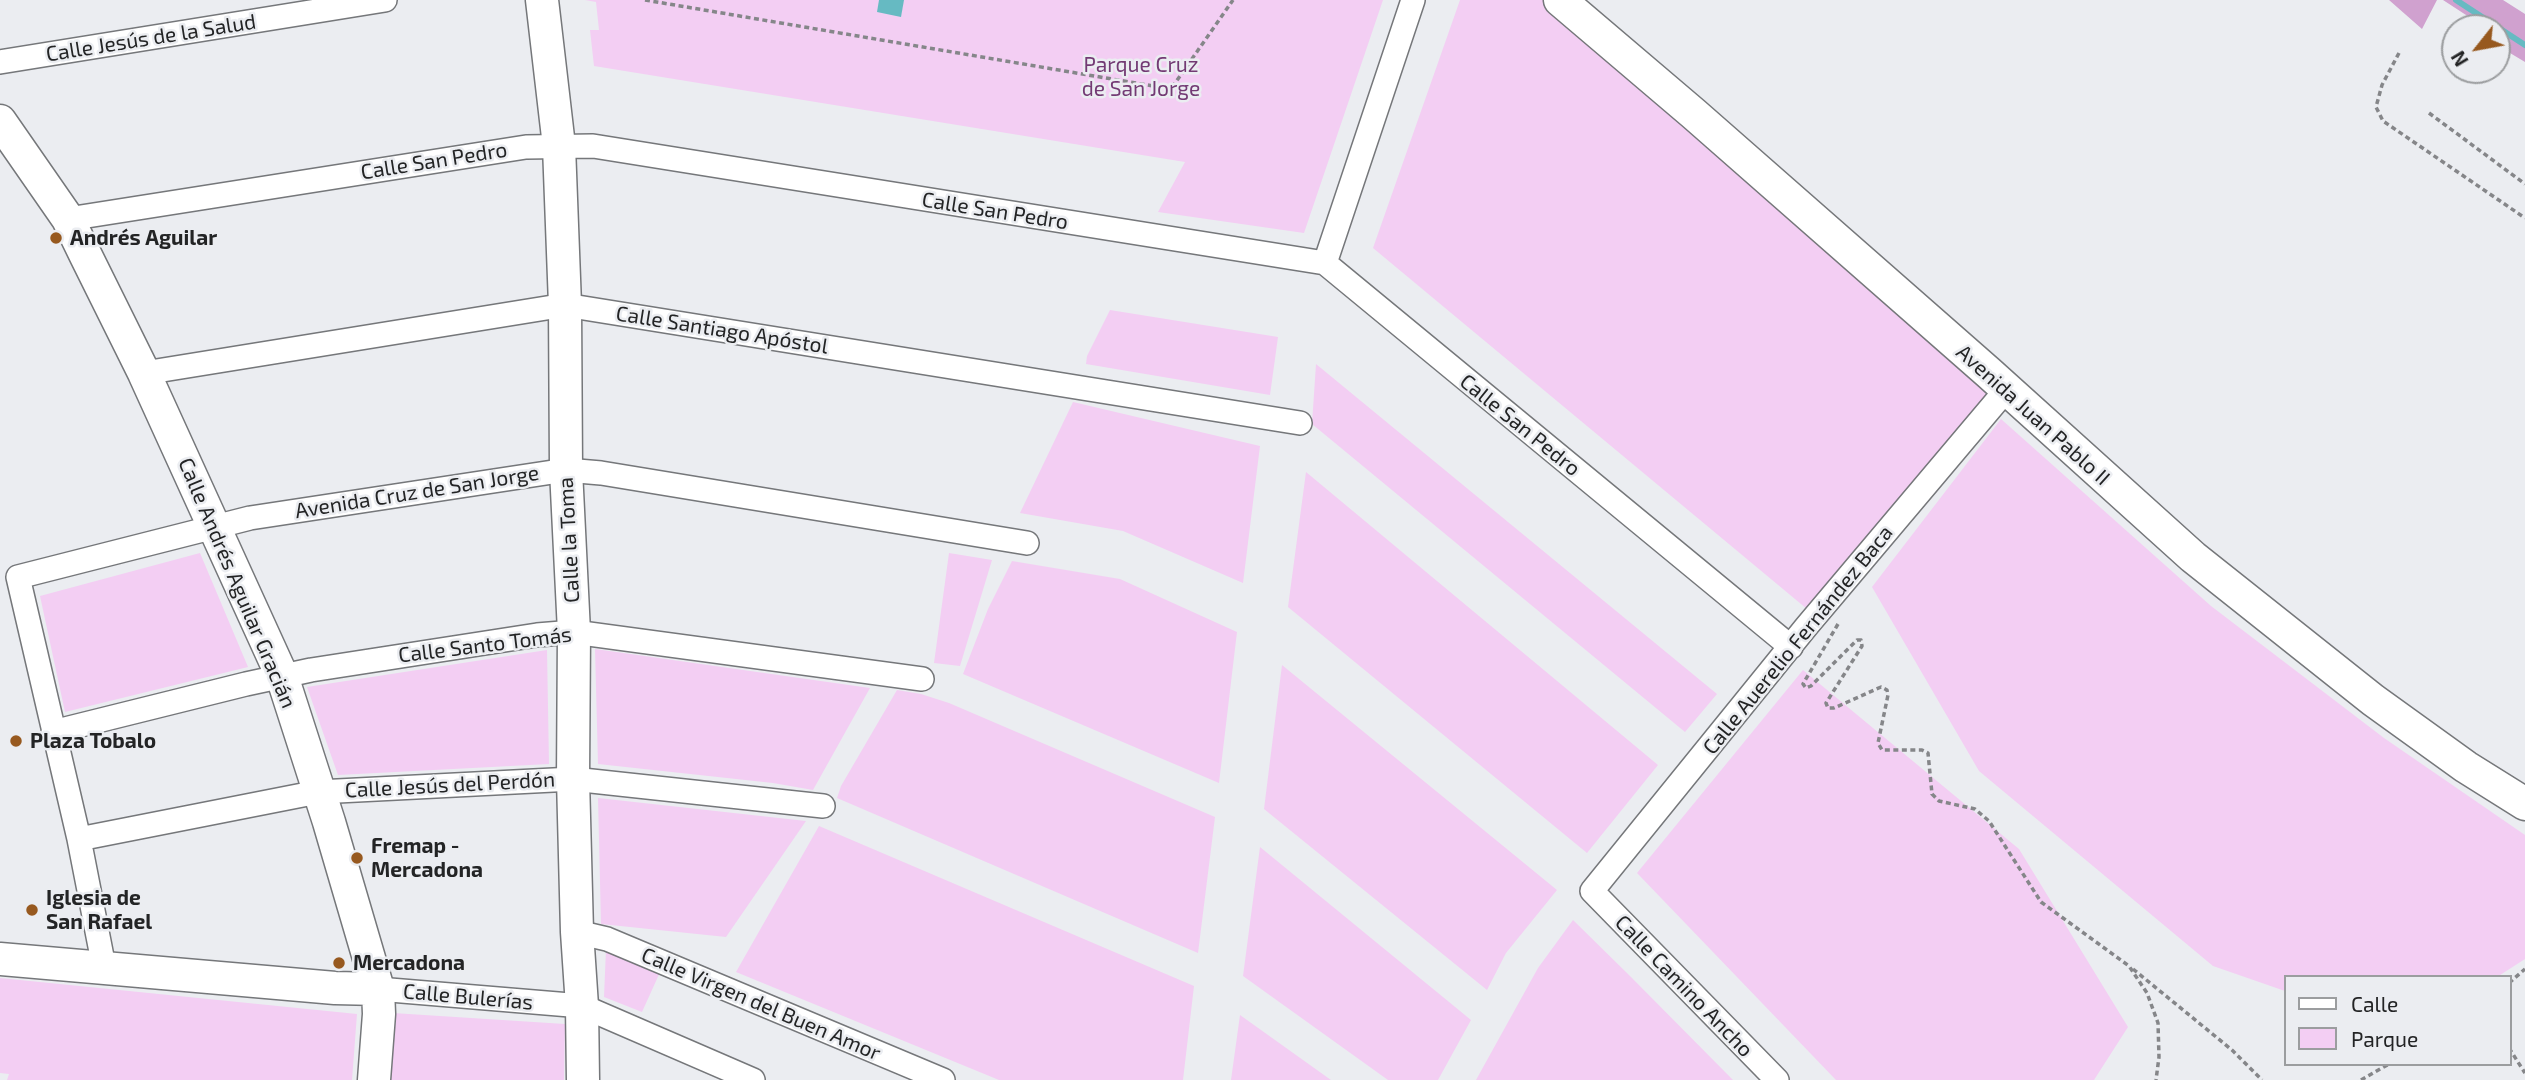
<!DOCTYPE html>
<html>
<head>
<meta charset="utf-8">
<style>
	body { margin:0 }
	#map { position:relative; width:2525px; height:1080px; overflow:hidden; background:#ebedf1; font-family:"Exo 2",sans-serif }
	canvas { display:block }
	.legend { position:absolute; left:2284px; top:975px; width:228px; height:91px; box-sizing:border-box; background:#ebedf1; border:2px solid #9b9d9f; margin:0; padding:9px 12px; list-style:none; font-size:21px; color:#232425 }
	.legend li { display:flex; align-items:center; gap:14px; height:35px }
	.legend b { width:35px; border:2px solid #9b9d9f }
	.north { position:absolute; left:2441px; top:14px; width:70px; height:70px; box-sizing:border-box; background:#ebedf1; border:2px solid #9b9d9f; border-radius:50%; rotate:239deg; font-size:19px; font-weight:700; line-height:28px; text-align:center; color:#232425 }
	.north::after { content:''; display:block; margin:auto; width:24px; height:32px; background:#97591f; clip-path:polygon(50% 0,100% 100%,50% 72%,0 100%) }
</style>
</head>
<body>
<div id="map">
<canvas width="2525" height="1080"></canvas>
<ul class="legend">
<li><b style="height:9px;background:#fff"></b>Calle</li>
<li><b style="height:19px;background:#f3cef3"></b>Parque</li>
</ul>
<div class="north">N</div>
</div>
<script>
const g = document.querySelector('canvas').getContext('2d');
g.lineJoin = 'round';
function fillPath(path, color) { g.fillStyle = color; g.fill(path, 'evenodd'); }
const toPath = rows => new Path2D(rows.map(r => 'M' + r).join(''));
function trace(path, color, width, dash) { g.strokeStyle = color; g.lineWidth = width; g.lineCap = dash ? 'butt' : 'round'; g.setLineDash(dash || []); g.stroke(path); }
function label(font, color, halo, rows, align = 'center') {
  g.font = font + ' "Exo 2",sans-serif'; g.lineWidth = 5; g.setLineDash([]); g.textBaseline = 'middle'; g.strokeStyle = halo; g.fillStyle = color; for (const [text, x, y, turn = 0] of rows) {
    g.save(); g.translate(x, y); g.rotate((+turn || 0) * Math.PI / 180); g.textAlign = isNaN(turn) ? turn : align; if (halo) g.strokeText(text, 0, 0); g.fillText(text, 0, 0); g.restore();
  }
}
fillPath(toPath([
	[585,0,1383,0,1304,233,1158,212,1185,162,594,66,590,30,599,30,596,2],
	[1460,0,1556,0,1994,385,1807,609,1373,248],
	[1110,310,1278,337,1270,395,1086,364,1087,356],
	[1316,364,1717,694,1685,732,1312,424],
	[1073,402,1260,446,1243,583,1123,531,1020,513],
	[2001,419,2211,606,2384,738,2525,835,2525,959,2497,977,2285,977,2285,991,2213,966,1979,771,1872,587],
	[1306,472,1658,765,1587,853,1288,607],
	[200,553,248,667,65,712,40,596],
	[949,553,992,560,960,666,934,663],
	[1012,561,1120,579,1237,632,1219,783,963,674,988,609],
	[595,649,870,688,813,790,773,783,598,764],
	[547,650,549,764,338,775,307,687],
	[1282,665,1557,890,1506,953,1487,990,1264,809],
	[1803,670,2019,849,2128,1027,2094,1080,1836,1080,1637,873],
	[897,690,921,694,949,703,1215,817,1198,953,837,798,841,786],
	[598,798,806,821,726,937,601,924],
	[819,826,1194,986,1183,1080,999,1080,736,972],
	[1260,847,1471,1020,1438,1080,1388,1080,1243,976],
	[1573,920,1630,976,1733,1080,1476,1080,1538,968],
	[606,949,661,970,642,1012,604,997],
	[0,978,357,1014,352,1080,7,1080,9,1074,0,1073],
	[393,1013,565,1024,564,1080,388,1080],
	[1240,1015,1331,1080,1231,1080]
]), '#f3cef3');
fillPath(toPath([
	[2389,0,2437,0,2422,29],
	[2443,0,2503,0,2525,14,2525,62,2505,50,2497,41,2497,28,2486,28]
]), '#d0a1cf');
fillPath(toPath([
	[879,0,904,0,901,17,877,12]
]), '#66bac2');
trace(toPath([
	[2456,0,2525,45]
]), '#66bac2', 6);
const street = toPath([
	[0,62,385,0],
	[68,219,526,147,593,146,1325,263,1791,647],
	[1325,263,1413,0],
	[144,373,565,305,1300,423],
	[53,732,246,684,311,670,537,635,574,632,922,679],
	[79,839,318,792,573,779,823,806],
	[577,932,607,939,943,1080],
	[104,967,79,839,18,577,250,518,566,470,601,473,1027,543],
	[378,989,582,1006,753,1080],
	[1777,1080,1592,891,1806,627,2006,390]
]);
const secondary = toPath([
	[542,0,559,146,565,305,566,470,574,632,573,779,577,932,582,1006,583,1080],
	[1560,0,1694,114,1989,373,2193,557,2373,700,2466,767,2525,804],
	[0,121,68,219,86,256,144,373,282,676,329,822,378,989,379,1014,374,1080],
	[0,959,335,988,378,989]
]);
trace(street, '#75777a', 26);
trace(secondary, '#75777a', 35);
trace(toPath([
	[645,0,1171,89,1233,0],
	[2399,53,2382,85,2376,107,2383,121,2525,218],
	[2429,113,2525,184],
	[1838,624,1803,684,1806,688,1811,686,1857,640,1861,640,1862,646,1826,703,1828,708,1834,708,1881,687,1887,690,1888,695,1878,743,1882,750,1922,750,1928,753,1932,794,1939,801,1975,809,1989,821,2041,902,2129,966,2147,993,2158,1023,2159,1057,2156,1080],
	[2133,969,2232,1050,2262,1080],
	[2509,983,2525,969],
	[2509,1048,2525,1073],
	[2361,1080,2389,1064]
]), '#858689', 3.5, [5, 3.5]);
trace(street, '#fff', 23);
trace(secondary, '#fff', 32);
for (const [x, y, r, color] of [
	[56,238,7,"#97591f"],
	[16,741,7,"#97591f"],
	[357,858,7,"#97591f"],
	[32,910,7,"#97591f"],
	[339,963,7,"#97591f"]
]) { const dot = new Path2D(); dot.arc(x, y, r, 0, 2 * Math.PI); g.fillStyle = color; g.fill(dot); trace(dot, '#ebedf1', 2.5); }
label('21px', '#232425', '#ebedf1', [
	["Calle Jesús de la Salud",151,38,-9],
	["Calle San Pedro",434,161,-9],
	["Calle San Pedro",995,211,9],
	["Calle Santiago Apóstol",722,330,9],
	["Avenida Juan Pablo II",2033,415,42],
	["Calle San Pedro",1520,425,39],
	["Avenida Cruz de San Jorge",417,492,-9],
	["Calle la Toma",569,540,-93],
	["Calle Andrés Aguilar Gracián",237,583,67],
	["Calle Auerelio Fernández Baca",1798,640,-51],
	["Calle Santo Tomás",485,645,-7],
	["Calle Jesús del Perdón",450,785,-3],
	["Calle Camino Ancho",1684,986,46],
	["Calle Bulerías",468,997,5],
	["Calle Virgen del Buen Amor",761,1004,23]
]);
label('21px', '#733a74', '#ebedf1', [
	["Parque Cruz",1141,65],
	["de San Jorge",1141,89]
]);
label('bold 21px', '#232425', '#ebedf1', [
	["Andrés Aguilar",70,238],
	["Plaza Tobalo",30,741],
	["Fremap -",371,846],
	["Mercadona",371,870],
	["Iglesia de",46,898],
	["San Rafael",46,922],
	["Mercadona",353,963]
], 'left');
</script>
</body>
</html>
